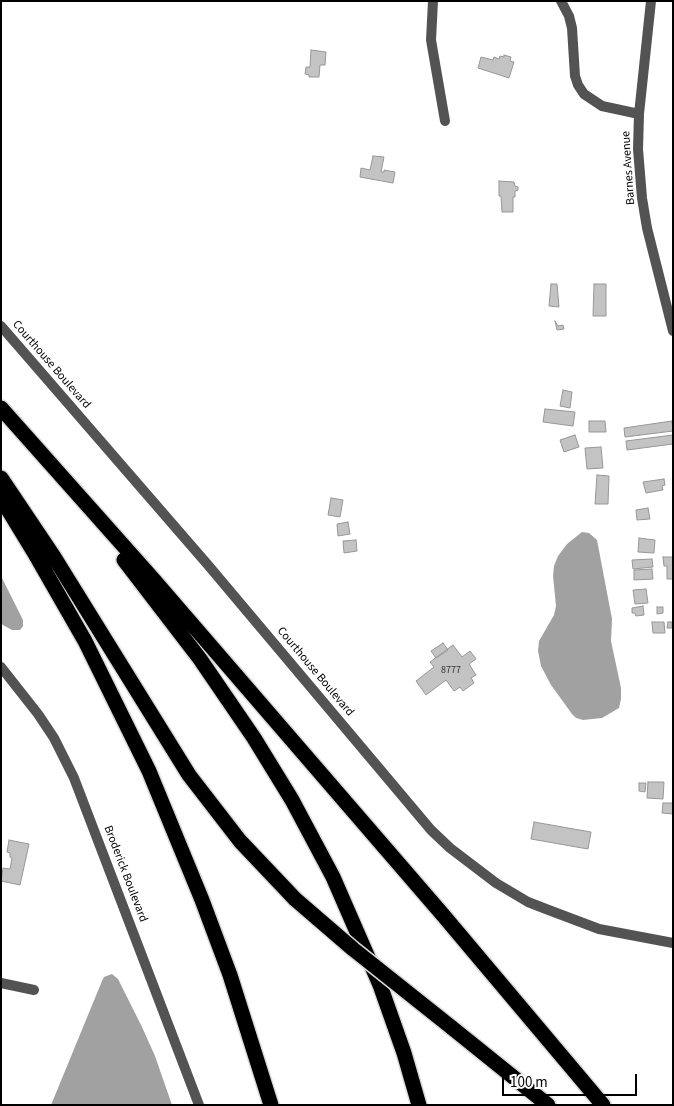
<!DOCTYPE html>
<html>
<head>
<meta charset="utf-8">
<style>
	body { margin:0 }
	#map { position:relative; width:674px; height:1106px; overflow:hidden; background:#fff; font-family:"Source Sans 3",sans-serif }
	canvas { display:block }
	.frame { position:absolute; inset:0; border:2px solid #000; pointer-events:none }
	.scale { position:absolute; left:502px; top:1074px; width:135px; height:22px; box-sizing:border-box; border:2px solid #000; border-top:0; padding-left:6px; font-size:15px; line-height:18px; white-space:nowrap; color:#000; -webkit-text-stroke:4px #fff; paint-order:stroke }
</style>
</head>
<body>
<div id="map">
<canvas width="674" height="1106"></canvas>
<div class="frame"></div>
<div class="scale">100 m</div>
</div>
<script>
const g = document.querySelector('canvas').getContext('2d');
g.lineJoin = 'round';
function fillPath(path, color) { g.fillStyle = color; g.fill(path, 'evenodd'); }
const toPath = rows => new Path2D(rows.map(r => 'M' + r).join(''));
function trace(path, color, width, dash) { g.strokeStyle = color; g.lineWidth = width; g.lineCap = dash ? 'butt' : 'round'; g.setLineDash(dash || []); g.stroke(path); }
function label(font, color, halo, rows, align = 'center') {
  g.font = font + ' "Source Sans 3",sans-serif'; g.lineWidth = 4; g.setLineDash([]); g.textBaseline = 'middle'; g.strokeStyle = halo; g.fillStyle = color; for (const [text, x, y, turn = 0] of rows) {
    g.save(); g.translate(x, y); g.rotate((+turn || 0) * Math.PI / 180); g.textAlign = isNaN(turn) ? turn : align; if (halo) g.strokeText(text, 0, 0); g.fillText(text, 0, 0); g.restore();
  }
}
fillPath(toPath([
	[582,532,589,533,597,540,612,619,611,641,621,688,621,699,619,708,602,718,583,720,576,718,572,714,551,685,541,666,538,651,539,641,554,615,556,606,553,576,554,566,558,556,567,544],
	[1,576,23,620,23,626,20,630,12,630,1,624],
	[112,974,118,979,142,1027,155,1056,172,1105,51,1105,102,981,104,977]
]), '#a1a1a1');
const building = toPath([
	[311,50,326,52,325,65,320,65,319,77,309,77,309,75,305,74,306,67,310,67,311,50],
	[504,55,511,57,510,61,514,62,509,78,478,68,481,57,493,60,494,57,499,59,500,56,504,57,504,55],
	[373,156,384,157,381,172,384,172,384,170,395,172,393,183,360,177,361,168,370,170,373,156],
	[499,181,514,182,515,186,518,187,518,190,515,191,515,197,513,197,513,212,502,212,501,196,499,196,499,181],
	[551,284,557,284,559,307,549,306,551,284],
	[594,284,606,284,606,316,593,316,594,284],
	[555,321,558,326,563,325,564,329,557,330,555,321],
	[563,390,572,392,570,408,560,406,563,390],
	[545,409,575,412,573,426,543,422,545,409],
	[589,421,605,421,606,432,589,432,589,421],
	[672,421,673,431,625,437,624,428,672,421],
	[575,435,579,447,564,452,560,440,575,435],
	[673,435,673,444,627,450,626,441,673,435],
	[601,447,603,468,587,469,585,448,601,447],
	[597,475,609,476,608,504,595,504,597,475],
	[664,479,665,485,662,486,663,490,646,493,643,482,664,479],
	[331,498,343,500,340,517,328,515,331,498],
	[648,508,650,519,637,520,636,510,648,508],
	[348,522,350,534,338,536,337,524,348,522],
	[639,538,655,540,654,553,638,552,639,538],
	[356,540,357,551,344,553,343,541,356,540],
	[663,557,673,557,673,579,667,579,667,566,664,566,663,557],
	[652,559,653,567,633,569,632,560,652,559],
	[652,569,653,579,634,580,634,570,652,569],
	[646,589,648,603,635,604,633,590,646,589],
	[643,606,644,615,636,616,635,613,632,613,632,608,643,606],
	[657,607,663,607,663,613,657,614,657,607],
	[652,622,664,622,665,633,653,633,652,622],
	[668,622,672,622,672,628,667,628,668,622],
	[443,643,448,650,436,658,431,651,443,643],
	[453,645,462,657,470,651,476,659,469,664,476,675,471,678,474,683,463,691,460,687,454,691,446,680,426,695,416,681,434,667,430,662,453,645],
	[648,782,664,782,663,799,647,798,648,782],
	[639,783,646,783,645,792,639,791,639,783],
	[663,803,673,803,673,814,662,813,663,803],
	[534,822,591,832,588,849,531,839,534,822],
	[9,840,29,844,20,885,1,881,3,868,10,869,12,858,10,857,10,853,7,852,9,840]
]);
fillPath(building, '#c3c3c3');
trace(building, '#979797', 1);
const highway = toPath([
	[1,408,153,579,443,915,603,1105],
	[1,478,54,557,189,775,240,841,295,899],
	[1,498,34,552,85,641,149,771,202,900,230,975,271,1105],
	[124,560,200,659,254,738,292,800,333,877,380,985,404,1053,419,1105],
	[451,1027,548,1105]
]);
trace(highway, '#dbdbdb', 18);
trace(toPath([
	[433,1,431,40,445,121],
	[561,1,569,16,572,28,575,76,578,85,584,94,602,106,639,114],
	[651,1,639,114,638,149,642,198,647,228,673,331],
	[1,326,208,565,431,830,450,848,496,883,528,902,546,909,599,929,673,943],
	[1,667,38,714,54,738,74,778,199,1105],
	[1,983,34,990]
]), '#535353', 10);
trace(highway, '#000', 15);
const highwayBridge = toPath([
	[295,899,353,949,451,1027]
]);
trace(highwayBridge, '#dbdbdb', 18, []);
trace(highwayBridge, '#000', 15);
label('10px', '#313131', null, [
	["8777",451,671]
]);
label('12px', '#000', '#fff', [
	["Barnes Avenue",629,168,-94],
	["Courthouse Boulevard",51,365,49],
	["Courthouse Boulevard",315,672,50],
	["Broderick Boulevard",125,874,69]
]);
</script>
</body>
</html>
